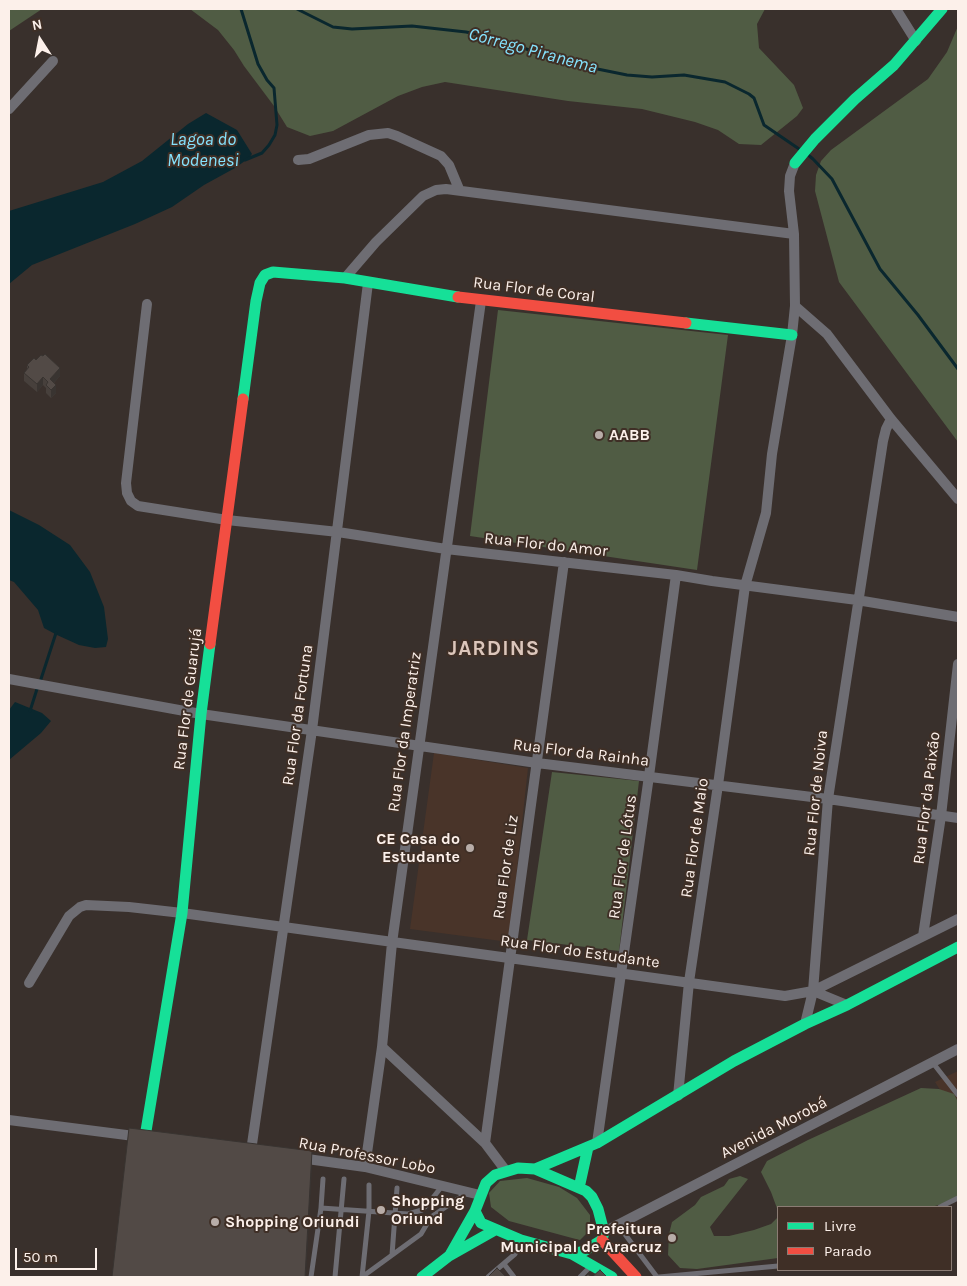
<!DOCTYPE html>
<html>
<head>
<meta charset="utf-8">
<style>
	body { margin:0 }
	#map { position:relative; width:967px; height:1286px; overflow:hidden; background:#39302c; font-family:Karla,sans-serif }
	canvas { display:block }
	.frame { position:absolute; inset:0; border:10px solid #fcf0ea; pointer-events:none }
	.legend { position:absolute; left:777px; top:1206px; width:175px; height:65px; box-sizing:border-box; background:#3f2f26; border:1px solid #8b7c74; margin:0; padding:6px 9px; list-style:none; font-size:15px; color:#fcf0ea }
	.legend li { display:flex; align-items:center; gap:10px; height:25px }
	.legend b { width:25px; border:1px solid #8b7c74 }
	.north { position:absolute; left:15px; top:15px; width:50px; height:50px; -webkit-text-stroke:4px #3f2f26; paint-order:stroke; rotate:349deg; font-size:14px; font-weight:700; line-height:20px; text-align:center; color:#fcf0ea }
	.north::after { content:''; display:block; margin:auto; width:18px; height:22px; background:#fcf0ea; clip-path:polygon(50% 0,100% 100%,50% 72%,0 100%) }
	.scale { position:absolute; left:15px; top:1248px; width:82px; height:22px; box-sizing:border-box; border:2px solid #fcf0ea; border-top:0; padding-left:6px; font-size:15px; line-height:18px; white-space:nowrap; color:#fcf0ea; -webkit-text-stroke:4px #3f2f26; paint-order:stroke }
</style>
</head>
<body>
<div id="map">
<canvas width="967" height="1286"></canvas>
<div class="frame"></div>
<ul class="legend">
<li><b style="height:6px;background:#16e098"></b>Livre</li>
<li><b style="height:6px;background:#f24e42"></b>Parado</li>
</ul>
<div class="north">N</div>
<div class="scale">50 m</div>
</div>
<script>
const g = document.querySelector('canvas').getContext('2d');
g.lineJoin = 'round';
function fillPath(path, color) { g.fillStyle = color; g.fill(path, 'evenodd'); }
const toPath = rows => new Path2D(rows.map(r => 'M' + r).join(''));
function trace(path, color, width, dash) { g.strokeStyle = color; g.lineWidth = width; g.lineCap = dash ? 'butt' : 'round'; g.setLineDash(dash || []); g.stroke(path); }
function label(font, color, halo, rows, align = 'center') {
  g.font = font + ' Karla,sans-serif'; g.lineWidth = 4; g.setLineDash([]); g.textBaseline = 'middle'; g.strokeStyle = halo; g.fillStyle = color; for (const [text, x, y, turn = 0] of rows) {
    g.save(); g.translate(x, y); g.rotate((+turn || 0) * Math.PI / 180); g.textAlign = isNaN(turn) ? turn : align; if (halo) g.strokeText(text, 0, 0); g.fillText(text, 0, 0); g.restore();
  }
}
fillPath(toPath([
	[434,753,528,768,509,942,410,929],
	[958,1071,958,1118,935,1082]
]), '#493429');
fillPath(toPath([
	[9,9,42,9,9,31],
	[190,9,765,9,757,24,759,48,794,85,803,108,797,116,761,145,739,144,718,130,695,122,642,109,568,101,445,82,422,87,398,96,333,131,310,136,287,127,274,106,244,66,234,50,218,30],
	[958,26,958,442,839,282,815,191,816,175,821,161,831,150,928,79,947,52],
	[498,310,728,335,697,570,470,536],
	[552,772,639,781,619,951,527,940],
	[921,1088,939,1089,954,1094,958,1102,958,1196,954,1201,931,1207,778,1207,778,1211,771,1192,761,1172,767,1161,808,1140],
	[740,1176,748,1179,710,1227,714,1236,729,1236,754,1230,771,1224,778,1217,778,1258,697,1269,680,1268,668,1255,669,1234,672,1222,695,1205,701,1197,724,1186,729,1179],
	[527,1178,559,1187,577,1198,590,1215,590,1230,580,1240,572,1238,509,1221,491,1207,489,1193,500,1181]
]), '#505c44');
fillPath(toPath([
	[206,113,237,130,252,154,249,158,235,168,204,185,172,207,135,224,32,265,9,284,9,211,103,182,142,161,188,124],
	[9,510,39,525,70,545,90,572,104,607,108,639,106,647,95,648,79,645,57,635,44,628,38,610,14,582,9,580],
	[15,702,42,713,51,721,41,733,9,760,9,710]
]), '#0a272e');
trace(toPath([
	[241,9,258,64,267,80,274,88,277,125,275,135,269,145,262,153,245,160],
	[297,9,333,27,352,29,412,26,466,32,500,39,558,61,627,75,652,77,684,75,725,82,749,94,754,98,764,125,802,151],
	[807,154,813,159,832,179,880,269,918,315,958,369],
	[41,679,56,633],
	[30,711,37,689]
]), '#0a272e', 3);
trace(toPath([
	[933,1063,958,1095],
	[940,1207,958,1198],
	[321,1208,323,1179],
	[618,1225,657,1277],
	[392,1255,397,1188],
	[504,1264,514,1277],
	[311,1277,321,1208,408,1214,422,1210,429,1203,442,1186],
	[335,1277,344,1179],
	[362,1277,421,1234,431,1217,468,1192],
	[362,1277,369,1211,369,1185],
	[488,1277,515,1254,521,1241],
	[580,1277,590,1267],
	[659,1277,778,1266]
]), '#6e6d73', 5);
trace(toPath([
	[896,9,916,41],
	[9,109,53,61],
	[298,160,309,159,369,135,388,133,397,136,441,156,449,165,459,189],
	[345,278,376,242,423,196,436,190,446,189,794,234],
	[147,304,126,483,127,493,131,501,138,506,227,520,338,532,446,549,676,575,712,581,857,600,958,617],
	[795,306,827,334,891,419,958,499],
	[9,679,201,714,537,763,828,799,958,818],
	[923,936,941,816,958,664],
	[29,983,69,916,80,907,86,905,129,907,182,913,785,996,813,991,958,919],
	[813,991,847,1005],
	[805,1024,813,991,828,799,883,441,886,429,891,419],
	[382,1047,485,1143],
	[678,1096,689,982,718,785,745,586,766,513,772,454,792,335,795,306,794,234,789,191,790,176,795,163],
	[9,1120,142,1137],
	[597,1143,649,776,676,575],
	[251,1151,312,730,368,283],
	[300,1158,365,1167,480,1195],
	[365,1167,382,1047,392,943,481,301],
	[506,1171,485,1143,564,562],
	[604,1232,958,1049]
]), '#6e6d73', 10);
trace(toPath([
	[795,163,815,139,855,99,894,65,942,9],
	[686,323,792,335],
	[243,399,256,301,260,283,265,275,273,272,345,278,458,297],
	[145,1137,182,913,201,714,210,644],
	[518,1168,535,1169,586,1191,592,1197,598,1209,604,1232,602,1240,584,1251,572,1254,521,1240,481,1223,475,1211,486,1183,495,1175,518,1168],
	[535,1169,597,1143,734,1061,805,1024,847,1005,958,947],
	[579,1188,588,1147],
	[572,1254,612,1277],
	[450,1255,475,1211],
	[422,1277,449,1256,495,1230]
]), '#16e098', 11);
trace(toPath([
	[458,297,686,323],
	[210,644,243,399],
	[602,1240,636,1277]
]), '#f24e42', 11);
fillPath(toPath([
	[36,360,60,376,54,383,56,393,51,398,46,393,46,388,43,385,37,392,24,381,24,373,27,370,27,365]
]), '#47403c');
fillPath(toPath([
	[60,368,60,376,50,387,50,379],
	[43,377,43,385,37,392,37,384],
	[56,385,56,393,51,398,51,390],
	[312,1151,312,1167,306,1277,305,1277]
]), '#393431');
const building = toPath([
	[45,354,60,368,50,379,56,385,51,390,46,385,48,382,43,377,37,384,24,373,29,367,27,365,34,358,36,360,41,355,43,356,45,354],
	[129,1128,312,1151,305,1277,112,1277,129,1128],
	[497,1268,506,1277,488,1277,497,1268],
	[600,1270,607,1277,592,1277,600,1270],
	[588,1274,592,1277,585,1277,588,1274]
]);
fillPath(building, '#524a46');
trace(building, '#393431', 1);
for (const [x, y, r, color] of [
	[599,435,5,"#b8ada8"],
	[470,848,5,"#b8ada8"],
	[381,1210,5,"#b8ada8"],
	[215,1222,5,"#b8ada8"],
	[672,1238,5,"#b8ada8"]
]) { const dot = new Path2D(); dot.arc(x, y, r, 0, 2 * Math.PI); g.fillStyle = color; g.fill(dot); trace(dot, '#3f2f26', 2); }
label('16px', '#fcf0ea', '#3f2f26', [
	["Rua Flor de Coral",534,290,7],
	["Rua Flor do Amor",546,545,6],
	["Rua Flor de Guarujá",188,699,-83],
	["Rua Flor da Fortuna",298,715,-82],
	["Rua Flor da Imperatriz",405,732,-82],
	["Rua Flor da Rainha",581,753,7],
	["Rua Flor de Noiva",816,793,-84],
	["Rua Flor da Paixão",927,798,-83],
	["Rua Flor de Maio",695,838,-82],
	["Rua Flor de Lótus",623,857,-82],
	["Rua Flor de Liz",506,867,-82],
	["Rua Flor do Estudante",580,952,8],
	["Avenida Morobá",774,1128,-27],
	["Rua Professor Lobo",367,1156,11]
]);
label('bold 16px', '#fcf0ea', '#3f2f26', [
	["AABB",609,435],
	["CE Casa do",460,839,"right"],
	["Estudante",460,857,"right"],
	["Shopping",391,1201],
	["Oriund",391,1219],
	["Shopping Oriundi",225,1222],
	["Prefeitura",662,1229,"right"],
	["Municipal de Aracruz",662,1247,"right"]
], 'left');
label('italic 18px', '#85e3fe', '#3f2f26', [
	["Córrego Piranema",533,51,15],
	["Lagoa do",203,140],
	["Modenesi",203,161]
]);
g.letterSpacing = '1px';
label('bold 21px', '#dcc6bb', '#3f2f26', [
	["JARDINS",494,649]
]);
g.letterSpacing = '0px';
</script>
</body>
</html>
